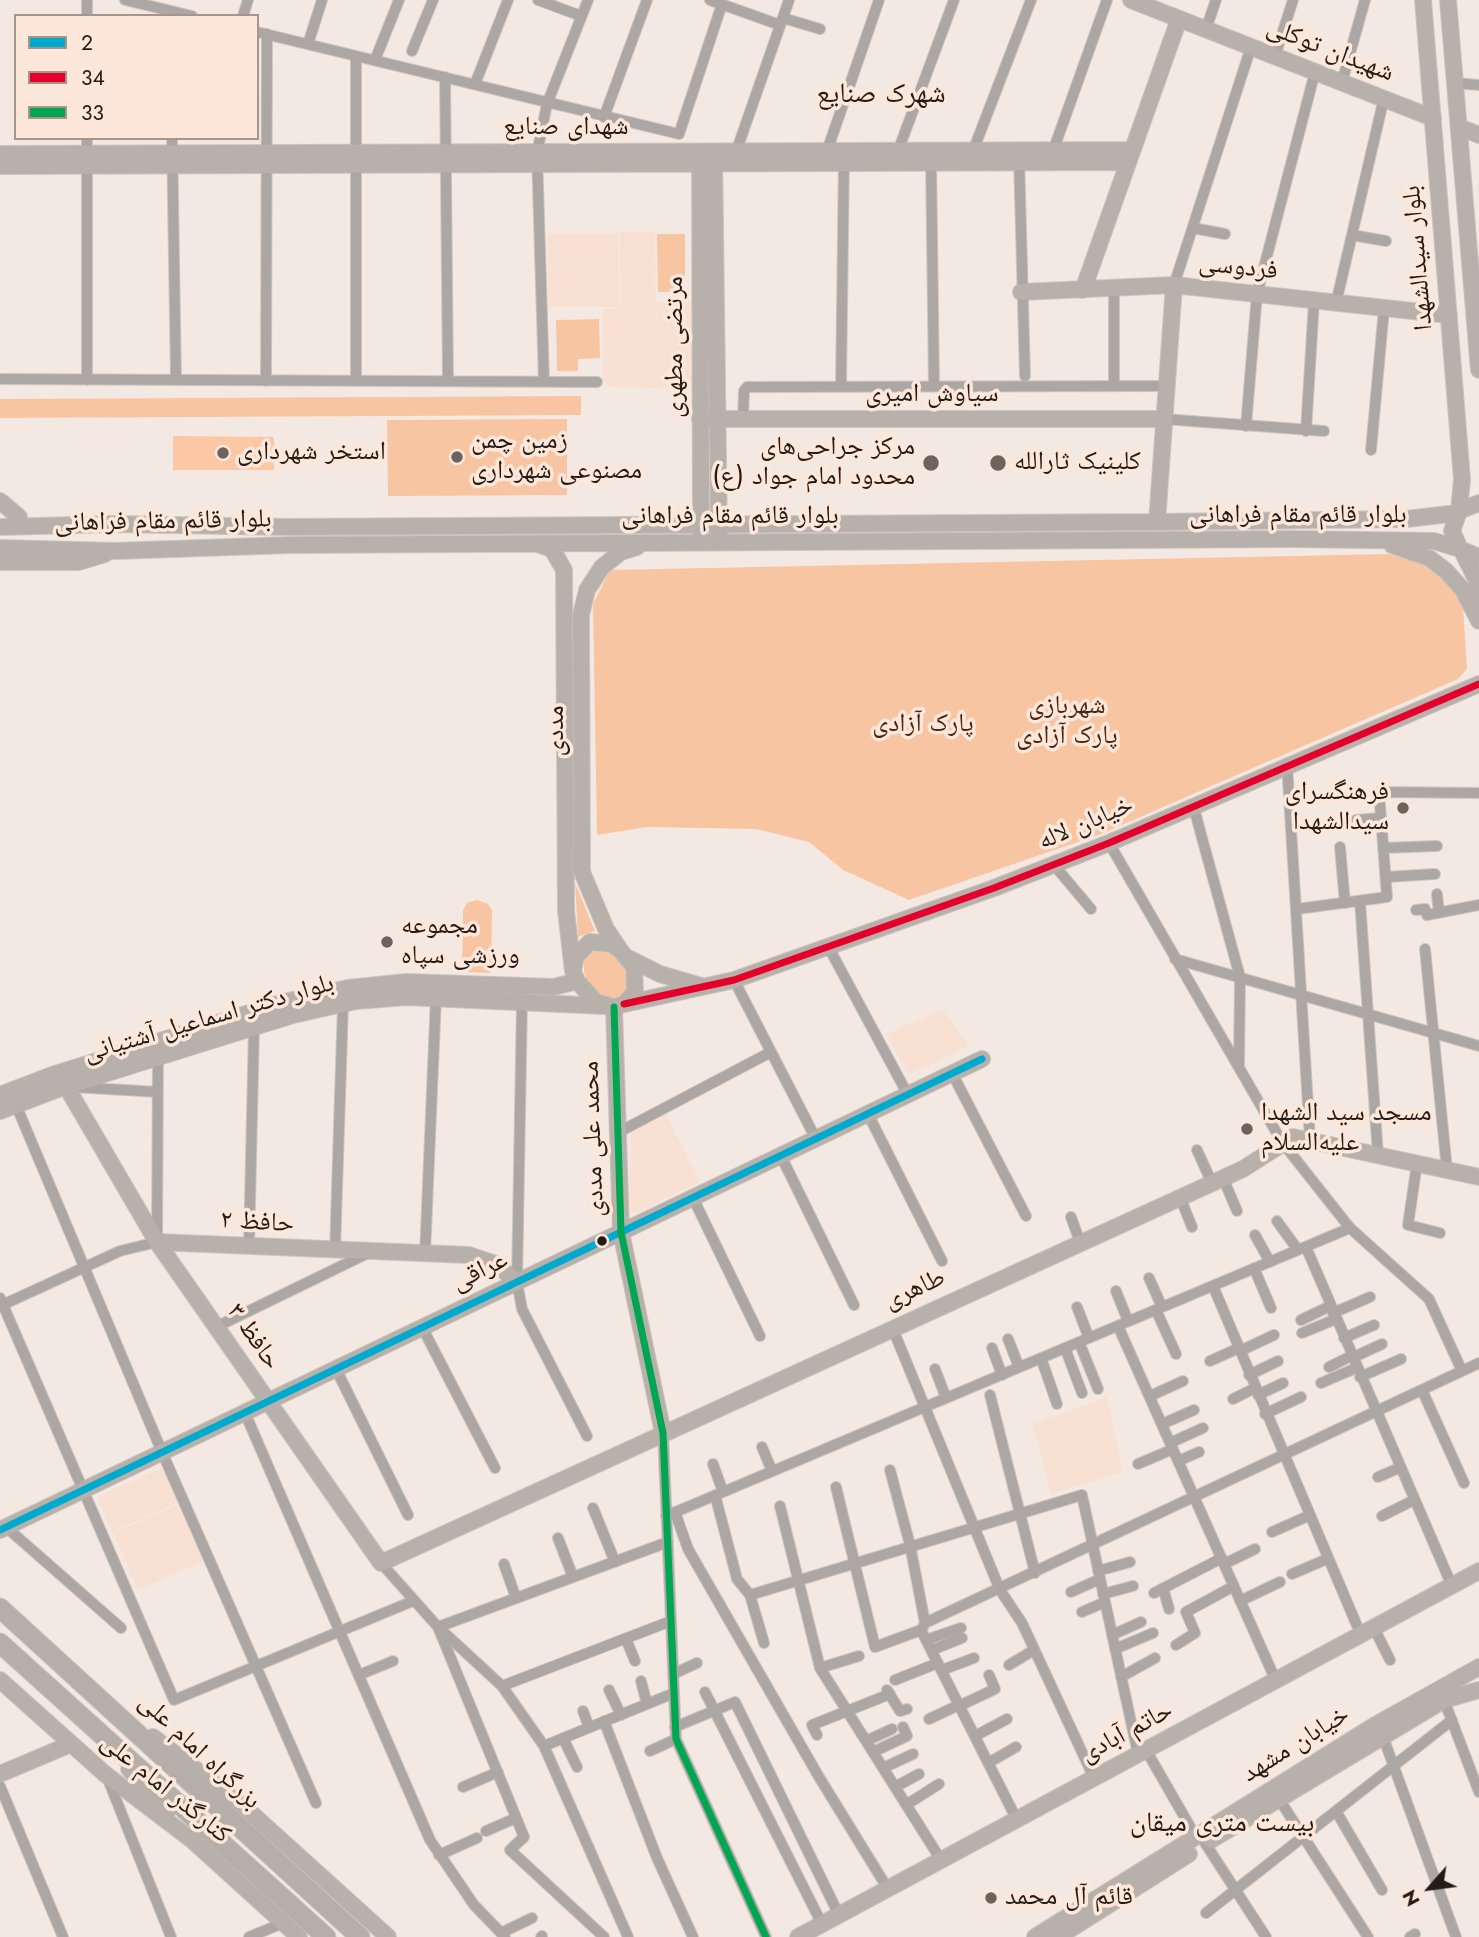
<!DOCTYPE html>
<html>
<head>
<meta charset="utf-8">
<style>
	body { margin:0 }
	#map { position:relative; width:1479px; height:1937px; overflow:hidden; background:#f4e9e2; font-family:Jost,sans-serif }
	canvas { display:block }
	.legend { position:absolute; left:14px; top:14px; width:245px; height:126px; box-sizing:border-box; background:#fce7da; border:2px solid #a6958b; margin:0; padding:9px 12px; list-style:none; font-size:21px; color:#241b15 }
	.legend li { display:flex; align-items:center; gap:14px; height:35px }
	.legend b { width:35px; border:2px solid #a6958b }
	.north { position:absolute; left:1395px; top:1853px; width:70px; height:70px; -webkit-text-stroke:5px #fce7da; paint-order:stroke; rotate:242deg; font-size:19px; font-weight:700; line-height:28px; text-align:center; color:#241b15 }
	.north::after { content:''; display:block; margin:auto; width:24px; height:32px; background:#241b15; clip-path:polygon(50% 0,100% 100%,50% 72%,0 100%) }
</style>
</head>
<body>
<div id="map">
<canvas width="1479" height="1937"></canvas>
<ul class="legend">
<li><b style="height:9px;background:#00a9ce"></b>2</li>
<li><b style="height:9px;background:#e4002b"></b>34</li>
<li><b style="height:9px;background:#00a651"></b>33</li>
</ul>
<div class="north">N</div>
</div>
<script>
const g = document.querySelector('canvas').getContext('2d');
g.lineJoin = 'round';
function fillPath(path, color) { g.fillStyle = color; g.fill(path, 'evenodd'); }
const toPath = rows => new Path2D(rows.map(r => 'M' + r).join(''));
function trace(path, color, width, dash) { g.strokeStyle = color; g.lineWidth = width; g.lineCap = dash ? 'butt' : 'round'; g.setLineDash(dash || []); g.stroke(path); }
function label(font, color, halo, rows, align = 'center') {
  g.font = font + ' Jost,"Noto Naskh Arabic",sans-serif'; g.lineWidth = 7; g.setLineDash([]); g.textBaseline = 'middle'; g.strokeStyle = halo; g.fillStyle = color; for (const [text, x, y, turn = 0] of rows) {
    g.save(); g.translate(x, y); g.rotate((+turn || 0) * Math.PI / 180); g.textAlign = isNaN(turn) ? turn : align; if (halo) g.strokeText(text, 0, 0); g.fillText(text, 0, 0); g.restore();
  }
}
fillPath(toPath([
	[620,232,655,232,656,302,694,302,694,383,689,389,610,387,603,381,603,309,620,308],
	[548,233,618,233,619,307,548,307],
	[942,1009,969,1046,908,1075,887,1034],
	[665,1113,700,1181,636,1214,629,1210,631,1135,633,1129],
	[1107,1397,1123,1472,1051,1494,1033,1424],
	[161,1468,166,1472,179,1502,112,1532,97,1497],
	[179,1504,204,1561,138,1590,113,1533]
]), '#f8e1d3');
fillPath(toPath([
	[657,234,685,234,685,292,658,292],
	[599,319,600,358,578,359,578,371,557,371,556,320],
	[581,396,581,415,0,418,0,399],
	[567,419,567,495,388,496,387,420],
	[1390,554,1435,568,1457,592,1463,606,1467,669,1458,679,1101,834,909,900,843,870,809,842,756,829,647,827,597,835,593,604,610,570],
	[575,883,595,931,578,937,575,882],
	[477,900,488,904,492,910,491,973,462,972,463,910,467,903],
	[602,950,618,958,628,974,628,990,618,998,603,996,590,985,584,973,584,956,590,952]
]), '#f8c5a2');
fillPath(toPath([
	[173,436,274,437,274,470,173,470]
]), '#fbc7a4');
const street = toPath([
	[87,0,87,16],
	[125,0,192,16],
	[538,0,581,16],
	[710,0,780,25],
	[243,16,248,0],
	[783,18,820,29],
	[1206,29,1216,0],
	[257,32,679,134,722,4],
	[308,44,322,0],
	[412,51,433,0],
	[1275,56,1293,0],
	[375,60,399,0],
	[445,77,448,381],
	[1342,82,1365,0],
	[1455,83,1479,85],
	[475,84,508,0],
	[604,117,647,0],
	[172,138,176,380],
	[827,151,879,0],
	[898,151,954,0],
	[973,151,1031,0],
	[1053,151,1107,0],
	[736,152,789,0],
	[931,157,934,386],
	[1019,157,1025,376],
	[1193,228,1225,234],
	[1352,235,1386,241],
	[1174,285,1251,47],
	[1336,303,1384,98],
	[0,379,597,382],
	[87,380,87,138],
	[266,381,267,34],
	[356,381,356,56],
	[544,382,537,153,547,104,588,0],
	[841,385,844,158],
	[1114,386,1114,288],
	[743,419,744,391,747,387,1167,386],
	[1164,419,1324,431],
	[1246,426,1257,294,1315,72],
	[1306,431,1314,301],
	[1371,450,1384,309],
	[1287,764,1310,1138],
	[1193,805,1240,977,1239,1065],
	[1356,820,1381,818],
	[1109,843,1282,1142,1350,1228,1429,1299,1462,1371],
	[1340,847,1345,903],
	[1383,848,1437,846],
	[1054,865,1091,909],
	[1386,877,1435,874],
	[1437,894,1439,913],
	[1360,901,1378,1155],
	[1297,909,1387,897,1379,792,1479,793],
	[1416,910,1425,909,1427,915,1479,905],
	[829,948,908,1095],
	[1425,949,1447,1170],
	[1175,959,1479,1046],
	[734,980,816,1139],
	[522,1001,517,1282,522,1309,587,1436],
	[952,1073,1026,1216],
	[73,1087,158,1092],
	[16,1105,162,1452,316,1803],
	[868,1114,942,1261],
	[619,1132,771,1052],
	[1197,1150,1212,1183],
	[781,1156,854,1305],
	[1417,1163,1408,1225,1440,1233],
	[1223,1178,1237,1211],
	[1180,1197,1192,1227],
	[693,1198,760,1336],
	[1071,1217,1080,1242],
	[1277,1221,1298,1250],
	[1255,1235,1270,1262],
	[249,1247,254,1027],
	[1306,1247,1452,1586],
	[335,1251,343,1004],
	[425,1254,436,997],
	[1254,1268,1271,1308],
	[1149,1278,1162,1307],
	[1213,1286,1361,1635],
	[1116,1291,1128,1321],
	[0,1298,174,1700,413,1601],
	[0,1306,120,1251,157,1242,158,1057],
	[1077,1307,1089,1338],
	[1156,1310,1176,1354],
	[1333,1313,1370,1297],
	[1301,1320,1330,1306],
	[1118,1326,1276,1681],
	[216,1327,368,1253],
	[422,1327,495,1468],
	[892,1327,1000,1590,1022,1623,1094,1778],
	[1302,1333,1336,1319],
	[1344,1338,1374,1325],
	[1008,1339,1019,1367],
	[1079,1342,1098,1389],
	[992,1348,1002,1375],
	[1065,1348,1082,1393],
	[1240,1351,1274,1335],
	[1041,1358,1057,1404],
	[1352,1358,1382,1344],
	[1210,1361,1239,1348],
	[1329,1367,1351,1356],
	[336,1369,408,1515],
	[935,1369,946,1398],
	[1249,1375,1278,1361],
	[1360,1377,1401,1359],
	[1321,1383,1356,1368],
	[1422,1390,1464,1483],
	[990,1395,1035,1573],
	[1258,1395,1283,1383],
	[1150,1396,1183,1381],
	[1233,1399,1255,1388],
	[245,1413,430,1840,474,1905,505,1937],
	[1265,1414,1301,1397],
	[1162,1424,1194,1410],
	[663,1433,676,1739,766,1937],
	[1170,1443,1203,1428],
	[762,1447,772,1471],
	[1178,1461,1199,1452],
	[713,1464,723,1492],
	[1138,1464,1173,1449],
	[890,1470,910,1545,925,1623,923,1627],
	[1378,1477,1399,1468],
	[836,1487,875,1647,921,1630],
	[715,1495,737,1579,750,1595,764,1643],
	[780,1506,820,1668,941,1860],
	[593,1508,615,1562],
	[675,1512,688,1549,819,1777,888,1889],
	[666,1516,1350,1228],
	[1382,1516,1414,1500],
	[6,1527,121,1628],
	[1272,1532,1308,1516],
	[558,1538,573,1577],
	[381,1563,438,1627,502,1686,544,1746,628,1937],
	[504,1564,516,1598],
	[1224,1564,1255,1549],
	[1098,1571,1130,1562],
	[1292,1574,1327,1559],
	[1163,1588,1169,1609],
	[1071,1592,1100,1579],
	[1154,1593,1222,1558],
	[1103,1594,1133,1586],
	[750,1595,1082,1495,1138,1754],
	[1240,1601,1280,1582],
	[1082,1612,1105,1602],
	[925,1623,1479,1363],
	[1374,1628,1390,1660],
	[921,1630,1017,1820],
	[1112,1635,1141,1622],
	[626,1639,635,1661],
	[926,1640,961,1628],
	[1176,1645,1195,1633,1186,1612,1234,1586],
	[1115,1649,1153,1633],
	[932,1650,962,1638],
	[1009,1665,1034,1650],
	[820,1668,859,1656],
	[942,1670,974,1658],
	[673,1674,697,1663],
	[359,1675,393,1661],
	[1121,1677,1155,1658],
	[895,1680,938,1663],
	[641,1681,647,1704],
	[502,1686,671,1621],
	[609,1690,621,1715],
	[887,1690,900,1711,907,1709],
	[705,1692,822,1924],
	[1444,1700,1479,1792],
	[959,1706,995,1689,989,1675],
	[583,1711,589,1727],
	[929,1719,959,1705],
	[604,1721,657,1858,693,1937],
	[675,1727,735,1702,839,1915],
	[1382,1734,1456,1937],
	[817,1735,812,1725,890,1694],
	[975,1736,1007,1719],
	[563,1738,577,1767],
	[866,1741,892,1729],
	[544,1746,674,1693],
	[1146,1750,1192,1830],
	[650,1751,676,1739],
	[873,1752,907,1736,903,1727],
	[988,1763,1016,1747],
	[883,1768,913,1754],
	[107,1777,171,1937],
	[0,1786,63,1937],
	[463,1787,498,1772],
	[895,1787,919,1774],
	[1279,1799,1368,1937],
	[906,1805,939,1784],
	[1336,1811,1382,1890],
	[486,1831,516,1818],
	[1205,1843,1266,1937],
	[439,1855,477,1838],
	[1206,1913,1452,1720],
	[501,1933,532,1918],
	[249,1937,283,1923],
	[541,1937,542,1936],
	[604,1937,510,1850,524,1837,438,1627,668,1542],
	[1410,1937,1415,1934]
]);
const secondary = toPath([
	[1131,0,1433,118],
	[1423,0,1462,479,1459,511],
	[1448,0,1479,370],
	[1459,127,1479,135],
	[714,152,719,536],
	[0,154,1132,150],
	[700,155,701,535],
	[0,166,1128,162],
	[1083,290,1179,19],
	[1021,292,1174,285,1449,315],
	[700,419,1164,419],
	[0,501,19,517],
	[1479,503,1459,511,1452,531,1460,549,1479,557],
	[1157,522,1174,285],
	[0,527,113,524,288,527,1157,522,1406,519,1458,513],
	[540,545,552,549,564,570,566,911,573,971],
	[1392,545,1429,558,1446,571,1463,590,1479,621],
	[0,548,115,551,289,545,1292,539,1434,541,1460,549],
	[1462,551,1476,579,1479,611],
	[0,562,79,562,105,554],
	[590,942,611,944,620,950,634,967,635,992,624,1004,614,1007,596,1002,577,981,573,971,576,956,590,942],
	[620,950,606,929,582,872,581,615,587,590,602,567,621,552,637,547],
	[628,958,660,974,701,986],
	[624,1004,734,980,994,888,1109,843,1479,684],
	[614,1007,621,1232,663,1433],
	[66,1086,157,1242,381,1563,1243,1169,1293,1137,1479,1177],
	[0,1095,55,1074,284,1002,348,988,406,982,554,987,577,981],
	[0,1111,66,1086,293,1015,356,1001,406,997,605,1006],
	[157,1242,469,1255,496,1264,517,1282],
	[0,1530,982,1059],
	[0,1680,105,1774,192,1840,299,1937],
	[153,1737,242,1805,388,1937],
	[129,1769,167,1812],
	[0,1774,71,1744],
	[1211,1840,1444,1700,1479,1690],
	[798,1937,1479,1571],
	[1035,1937,1377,1724,1479,1667],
	[1058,1937,1189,1854]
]);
const highway = toPath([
	[0,1608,360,1937],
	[0,1643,326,1937]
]);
trace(street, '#cdc5bf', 12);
trace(secondary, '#cdc5bf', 18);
trace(highway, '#cdc5bf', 21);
trace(street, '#aca7a4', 10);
trace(secondary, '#b7b0ab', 16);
trace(highway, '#b6aea8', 19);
trace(toPath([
	[0,1530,982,1059]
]), '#00a9ce', 7);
trace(toPath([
	[624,1004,734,980,994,888,1109,843,1479,684]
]), '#e4002b', 7);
trace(toPath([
	[614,1007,621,1232,663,1433,676,1739,766,1937]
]), '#00a651', 7);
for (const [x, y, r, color] of [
	[223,453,7,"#6d635d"],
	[457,457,7,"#6d635d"],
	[931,463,9,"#6d635d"],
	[998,463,9,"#6d635d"],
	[1403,808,7,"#6d635d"],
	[387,942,7,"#6d635d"],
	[1247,1129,7,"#6d635d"],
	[602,1241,6,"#241b15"],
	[991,1898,7,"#6d635d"]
]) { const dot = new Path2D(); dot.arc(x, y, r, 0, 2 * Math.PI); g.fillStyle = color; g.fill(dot); trace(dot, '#fce7da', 2.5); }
label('26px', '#241b15', '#fce7da', [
	["شهیدان توکلی",1330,51,21],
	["شهدای صنایع",566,128],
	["بلوار سیدالشهدا",1419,258,-95],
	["فردوسی",1238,268,6],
	["مرتضی مطهری",676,347,-90],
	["سیاوش امیری",932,395],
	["بلوار قائم مقام فراهانی",1298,516],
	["بلوار قائم مقام فراهانی",730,517],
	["بلوار قائم مقام فراهانی",163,522,-1],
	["مددی",557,731,-90],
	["خیابان لاله",1086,824,-23],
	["بلوار دکتر اسماعیل آشتیانی",209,1019,-16],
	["محمد علی مددی",594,1139,-92],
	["حافظ ۲",257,1223,3],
	["عراقی",480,1272,-26],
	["طاهری",915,1290,-24],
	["حافظ ۳",253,1337,55],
	["حاتم آبادی",1127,1733,-28],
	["خیابان مشهد",1296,1745,-32],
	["بزرگراه امام علی",199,1752,43],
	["کنارگذر امام علی",165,1789,39]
]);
label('26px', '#241b15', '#fce7da', [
	["زمین چمن",471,442],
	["مصنوعی شهرداری",471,472],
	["مرکز جراحی‌های",915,448,"right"],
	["محدود امام جواد (ع)",915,478,"right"],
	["استخر شهرداری",237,453],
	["کلینیک ثارالله",1014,463],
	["فرهنگسرای",1389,793,"right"],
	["سیدالشهدا",1389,823,"right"],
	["مجموعه",401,927],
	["ورزشی سپاه",401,957],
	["مسجد سید الشهدا",1261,1114],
	["علیه‌السلام",1261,1144],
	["قائم آل محمد",1005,1898]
], 'left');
label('26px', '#49270e', '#fce7da', [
	["شهربازی",1067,707],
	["پارک آزادی",1067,737],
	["پارک آزادی",923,725]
]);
label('28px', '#241b15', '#fce7da', [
	["شهرک صنایع",881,95],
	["بیست متری میقان",1222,1824]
]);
</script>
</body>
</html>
